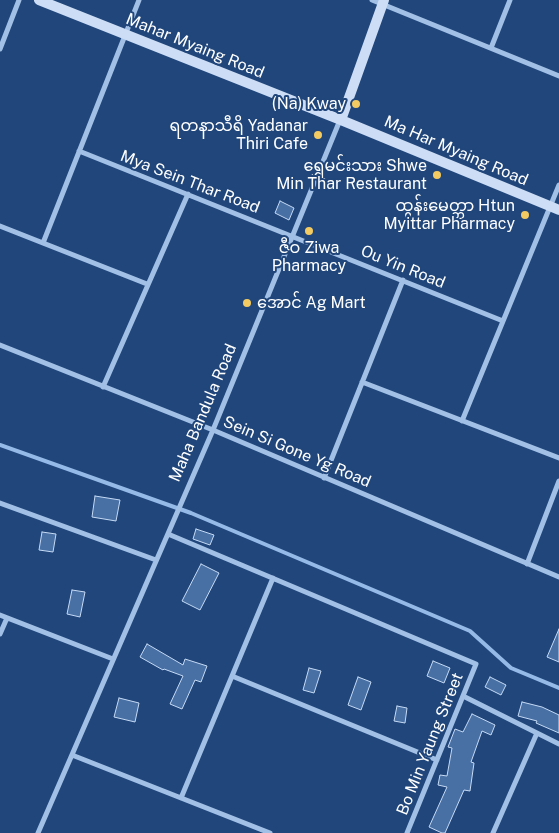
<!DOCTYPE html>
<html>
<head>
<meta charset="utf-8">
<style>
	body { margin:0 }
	canvas { display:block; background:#20467b }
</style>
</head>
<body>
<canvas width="559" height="833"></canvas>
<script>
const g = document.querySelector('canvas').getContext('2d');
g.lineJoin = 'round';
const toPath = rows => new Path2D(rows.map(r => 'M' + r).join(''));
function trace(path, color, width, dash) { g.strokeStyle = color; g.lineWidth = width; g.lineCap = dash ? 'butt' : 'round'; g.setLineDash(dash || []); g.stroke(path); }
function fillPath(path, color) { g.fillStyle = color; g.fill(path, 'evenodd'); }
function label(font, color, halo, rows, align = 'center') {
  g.font = font + ' "Public Sans","Noto Sans Myanmar",sans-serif'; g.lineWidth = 4; g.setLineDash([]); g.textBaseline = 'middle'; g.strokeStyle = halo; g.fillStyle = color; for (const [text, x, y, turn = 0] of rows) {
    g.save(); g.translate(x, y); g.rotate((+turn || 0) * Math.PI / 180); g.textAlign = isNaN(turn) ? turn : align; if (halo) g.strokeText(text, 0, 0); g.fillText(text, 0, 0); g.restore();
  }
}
trace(toPath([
	[0,445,191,513,470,631,511,668,559,688]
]), '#95bae8', 4);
const building = toPath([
	[280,201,294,208,289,220,275,213,280,201],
	[95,496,120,500,116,521,92,517,95,496],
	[196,529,214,535,210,545,193,539,196,529],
	[42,532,56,534,53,552,39,550,42,532],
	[201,564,219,573,200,610,182,601,201,564],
	[72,590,85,592,80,617,67,614,72,590],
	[559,629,559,662,547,657,559,629],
	[147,644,183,665,185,659,207,666,201,682,195,680,182,709,170,704,183,676,164,669,163,670,140,657,147,644],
	[433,661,450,668,444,683,427,676,433,661],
	[309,668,321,671,314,693,303,690,309,668],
	[358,677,371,682,361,710,348,705,358,677],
	[490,677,506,685,501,695,485,687,490,677],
	[119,698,139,703,135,722,114,717,119,698],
	[522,702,542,707,559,715,559,733,536,723,537,721,518,716,522,702],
	[397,706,407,708,405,723,394,721,397,706],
	[472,714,495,725,491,735,482,731,471,762,474,763,470,791,464,790,445,833,442,833,429,827,447,787,438,785,440,775,447,776,452,748,448,747,455,729,463,732,472,714]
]);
fillPath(building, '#4870a5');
trace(building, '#c5daf5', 1);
trace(toPath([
	[372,0,559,76],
	[491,48,510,0],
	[0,49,19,0],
	[79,151,503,321],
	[0,226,147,284],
	[43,243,139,0],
	[0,345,213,430,559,577],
	[362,382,559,458],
	[103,387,188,194],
	[462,421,559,185],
	[324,478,403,280],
	[0,503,156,560],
	[168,534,476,664,407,833],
	[527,564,559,481],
	[0,615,113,659],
	[0,634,7,618],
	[232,676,437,760],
	[463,696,559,744],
	[72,755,270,833],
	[181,798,273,578],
	[38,833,213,430,340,120],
	[493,833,537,733]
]), '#a2c0e6', 5);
trace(toPath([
	[39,0,341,120,559,210],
	[341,120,384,0]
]), '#ccddf5', 10);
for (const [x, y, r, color] of [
	[356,104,5,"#f4cb62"],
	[318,135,5,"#f4cb62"],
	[437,175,5,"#f4cb62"],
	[525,215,5,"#f4cb62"],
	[309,231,5,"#f4cb62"],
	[247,303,5,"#f4cb62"]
]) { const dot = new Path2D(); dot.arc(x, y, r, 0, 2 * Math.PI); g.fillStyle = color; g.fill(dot); trace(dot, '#20467b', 2); }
label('16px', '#fff', '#20467b', [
	["Mahar Myaing Road",195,46,22],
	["Ma Har Myaing Road",456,151,23],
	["Mya Sein Thar Road",190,182,21],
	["Ou Yin Road",403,267,22],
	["Maha Bandula Road",203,413,-67],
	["Sein Si Gone Yg Road",297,452,23],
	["Bo Min Yaung Street",430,744,-68]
]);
label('16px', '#fff', '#20467b', [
	["(Na) Kway",346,104],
	["ရတနာသီရိ Yadanar",308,126],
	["Thiri Cafe",308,144],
	["ရွှေမင်းသား Shwe",427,166],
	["Min Thar Restaurant",427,184],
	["ထွန်းမေတ္တာ Htun",515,206],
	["Myittar Pharmacy",515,224],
	["ဇီဝ Ziwa",309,248,"center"],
	["Pharmacy",309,266,"center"],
	["အောင် Ag Mart",257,303,"left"]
], 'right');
</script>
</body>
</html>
